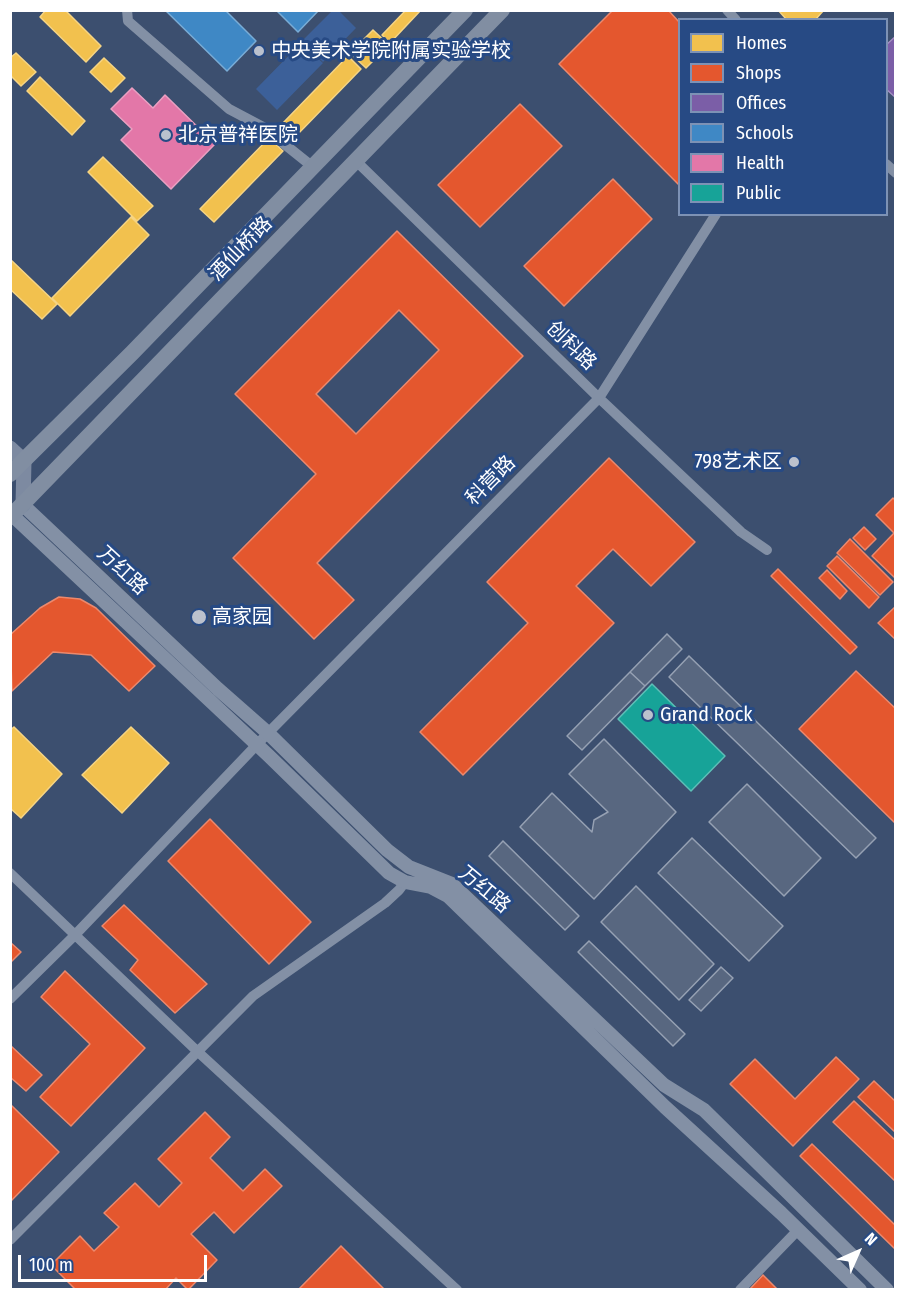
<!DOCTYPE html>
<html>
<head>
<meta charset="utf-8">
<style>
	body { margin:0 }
	#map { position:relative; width:906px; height:1300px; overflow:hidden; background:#3c4f6f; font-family:"Fira Sans Condensed",sans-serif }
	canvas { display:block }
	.frame { position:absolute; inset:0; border:12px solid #fff; pointer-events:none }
	.legend { position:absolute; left:678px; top:18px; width:210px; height:198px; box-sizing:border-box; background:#274a84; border:2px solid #7d92b5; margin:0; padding:8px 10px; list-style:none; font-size:18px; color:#fff }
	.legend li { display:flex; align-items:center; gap:12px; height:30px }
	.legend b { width:30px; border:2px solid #7d92b5 }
	.north { position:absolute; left:828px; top:1222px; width:60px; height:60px; -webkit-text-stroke:4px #274a84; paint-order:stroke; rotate:45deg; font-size:16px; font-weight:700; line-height:24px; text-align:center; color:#fff }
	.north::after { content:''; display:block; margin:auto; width:21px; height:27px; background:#fff; clip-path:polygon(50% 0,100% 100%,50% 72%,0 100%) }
	.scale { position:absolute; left:18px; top:1255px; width:189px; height:27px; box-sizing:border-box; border:3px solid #fff; border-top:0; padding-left:8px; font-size:18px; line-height:21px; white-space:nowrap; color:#fff; -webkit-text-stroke:4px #274a84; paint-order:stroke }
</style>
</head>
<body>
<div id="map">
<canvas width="906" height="1300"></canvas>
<div class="frame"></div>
<ul class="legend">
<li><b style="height:16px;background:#f2c14e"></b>Homes</li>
<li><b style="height:16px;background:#e4572e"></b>Shops</li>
<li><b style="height:16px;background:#7b5ea7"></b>Offices</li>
<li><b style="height:16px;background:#3f88c5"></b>Schools</li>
<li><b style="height:16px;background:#e377a8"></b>Health</li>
<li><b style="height:16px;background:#17a398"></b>Public</li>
</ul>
<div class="north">N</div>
<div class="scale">100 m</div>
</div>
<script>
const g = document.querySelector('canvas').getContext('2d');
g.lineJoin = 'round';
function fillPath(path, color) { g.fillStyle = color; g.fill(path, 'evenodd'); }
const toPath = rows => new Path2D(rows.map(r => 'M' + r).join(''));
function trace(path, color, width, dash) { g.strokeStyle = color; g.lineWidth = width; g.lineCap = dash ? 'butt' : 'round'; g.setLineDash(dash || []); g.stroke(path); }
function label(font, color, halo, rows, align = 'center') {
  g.font = font + ' "Fira Sans Condensed","Noto Sans SC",sans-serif'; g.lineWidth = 6; g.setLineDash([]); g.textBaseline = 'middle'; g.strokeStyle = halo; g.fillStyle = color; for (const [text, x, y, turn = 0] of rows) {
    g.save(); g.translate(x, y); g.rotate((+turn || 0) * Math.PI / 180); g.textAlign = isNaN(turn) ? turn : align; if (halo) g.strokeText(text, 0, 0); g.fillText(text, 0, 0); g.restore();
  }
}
fillPath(toPath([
	[332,11,339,11,356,28,323,62,302,41],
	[301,43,323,63,277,110,256,89]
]), '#3c6099');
const homes = toPath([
	[46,10,65,10,101,46,86,62,40,17,46,10],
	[406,10,421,10,390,43,382,35,406,10],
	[778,10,824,10,815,20,787,20,778,10],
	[373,30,389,45,366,68,350,53,373,30],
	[16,53,36,72,21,86,10,75,10,58,16,53],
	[348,56,361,69,296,136,282,124,348,56],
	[104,58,125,78,111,92,90,72,104,58],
	[40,77,85,121,72,135,27,91,40,77],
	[269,138,283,151,214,222,200,209,269,138],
	[103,157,153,206,137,221,88,172,103,157],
	[131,217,149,235,70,316,52,298,131,217],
	[10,259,57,304,42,319,10,289,10,259],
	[14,727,62,774,21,818,10,808,10,730,14,727],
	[131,727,169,763,122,813,82,775,131,727]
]);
fillPath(homes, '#f2c14e');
trace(homes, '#f6d483', 1.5);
const shops = toPath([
	[613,10,668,10,680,23,680,186,559,64,613,10],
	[520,104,562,146,480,227,438,185,520,104],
	[613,179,652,219,564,306,524,266,613,179],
	[397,231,523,356,317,563,354,600,314,639,233,558,316,474,235,394,397,231],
	[399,310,439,350,356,434,316,394,399,310],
	[609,458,695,542,651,586,613,549,576,586,614,623,463,775,420,732,528,623,487,582,609,458],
	[893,498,896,501,895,578,872,556,894,533,876,515,893,498],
	[864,527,876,539,865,550,853,538,864,527],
	[850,539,893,582,880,595,837,553,850,539],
	[837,556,879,597,869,608,827,566,837,556],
	[778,569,857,647,850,654,771,576,778,569],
	[827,570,847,591,840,599,819,578,827,570],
	[59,597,80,599,96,608,155,666,129,691,91,655,53,652,12,691,10,635,40,608,59,597],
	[896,606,896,640,878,623,896,606],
	[856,671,896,709,896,824,799,729,856,671],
	[210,819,311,922,269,964,168,861,210,819],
	[124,905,207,984,175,1013,130,970,138,960,102,926,124,905],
	[10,942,21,952,10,963,10,942],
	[65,971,145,1048,71,1126,40,1097,90,1044,41,997,65,971],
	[10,1045,42,1075,26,1091,10,1077,10,1045],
	[836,1057,859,1079,793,1146,730,1084,755,1059,795,1099,836,1057],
	[874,1081,896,1102,896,1133,858,1097,874,1081],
	[854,1101,896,1141,896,1182,833,1122,854,1101],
	[10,1104,59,1152,10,1202,10,1104],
	[205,1112,230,1137,210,1158,243,1191,265,1169,282,1186,234,1233,214,1212,191,1234,217,1260,188,1290,176,1278,165,1290,76,1290,51,1265,80,1236,94,1251,119,1227,104,1213,135,1183,159,1207,182,1183,158,1159,205,1112],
	[812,1144,896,1226,896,1250,800,1156,812,1144],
	[341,1246,385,1290,298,1290,341,1246],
	[763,1275,778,1290,749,1290,763,1275]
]);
fillPath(shops, '#e4572e');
trace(shops, '#ec896d', 1.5);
const offices = toPath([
	[896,36,896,98,886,89,886,45,896,36]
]);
fillPath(offices, '#7b5ea7');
trace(offices, '#a38ec1', 1.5);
const schools = toPath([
	[165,10,225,10,256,41,227,71,165,10],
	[276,10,319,10,298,32,276,10]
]);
fillPath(schools, '#3f88c5');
trace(schools, '#79acd6', 1.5);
const health = toPath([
	[132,88,153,108,165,95,215,144,171,189,121,140,132,129,111,109,132,88]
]);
fillPath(health, '#e377a8');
trace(health, '#eba0c2', 1.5);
const public = toPath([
	[652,684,725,756,691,791,618,719,652,684]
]);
fillPath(public, '#17a398');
trace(public, '#5dbfb7', 1.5);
const building = toPath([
	[667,634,682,649,645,686,630,672,667,634],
	[689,656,876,838,856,858,669,677,689,656],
	[630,672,645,686,582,750,567,736,630,672],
	[604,739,676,812,594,899,520,827,552,793,592,832,594,820,608,812,569,774,604,739],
	[747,784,821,858,784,896,709,822,747,784],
	[692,838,783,926,749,961,658,873,692,838],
	[503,841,579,916,565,930,489,856,503,841],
	[636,886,714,964,679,1000,601,922,636,886],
	[589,941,685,1034,673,1046,578,952,589,941],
	[721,967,733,978,701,1011,689,1000,721,967]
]);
fillPath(building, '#586780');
trace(building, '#96a1b3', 1.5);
trace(toPath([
	[127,10,128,21,229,109,263,127,313,167],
	[727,10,736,20],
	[355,160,599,398,741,532,767,550],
	[886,164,896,173],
	[10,873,197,1051,457,1290],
	[10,999,74,936,268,733,599,398,716,214],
	[10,1240,253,996,385,903,399,890,405,882],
	[740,1290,798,1230]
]), '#8390a5', 10);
trace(toPath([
	[23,505,218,689,268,733,387,850,409,867,452,884,664,1085,704,1110,887,1290],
	[12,515,269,756,389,873,405,882,431,887,448,896,665,1107,781,1213,860,1290]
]), '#8390a5', 14);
trace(toPath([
	[10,448,24,461,23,505]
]), '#7d8aa1', 15);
trace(toPath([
	[10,474,132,353,465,10],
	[10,517,502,10]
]), '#818ea2', 16);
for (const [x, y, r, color] of [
	[259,51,6,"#bbc1cd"],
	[166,135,6,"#bbc1cd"],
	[794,462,6,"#bbc1cd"],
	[199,617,8,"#bbc1cd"],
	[648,715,6,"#bbc1cd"]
]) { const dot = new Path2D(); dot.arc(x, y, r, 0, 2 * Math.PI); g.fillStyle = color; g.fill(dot); trace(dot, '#274a84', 2); }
label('20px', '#fff', '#274a84', [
	["中央美术学院附属实验学校",271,51],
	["北京普祥医院",178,135],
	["798艺术区",782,462,"right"],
	["高家园",212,617],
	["Grand Rock",660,715]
], 'left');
label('20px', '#fff', '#274a84', [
	["酒仙桥路",241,249,-46],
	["创科路",571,346,44],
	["科营路",491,481,-45],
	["万红路",122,571,43],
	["万红路",484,890,40]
]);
</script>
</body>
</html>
